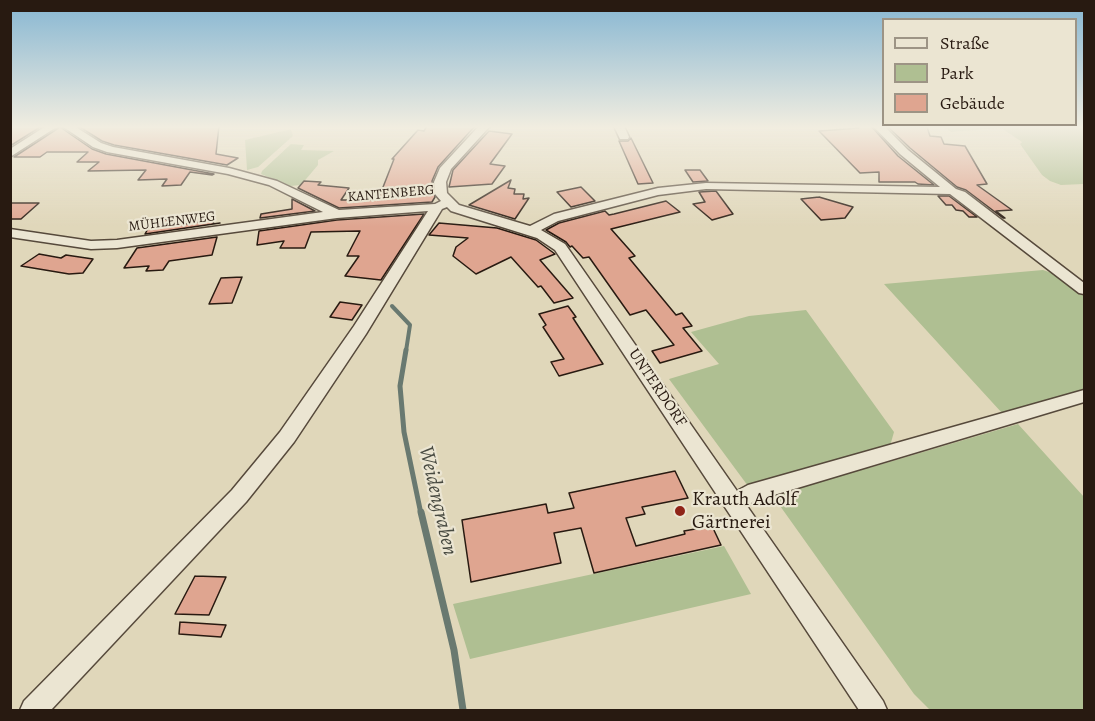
<!DOCTYPE html>
<html>
<head>
<meta charset="utf-8">
<style>
	body { margin:0 }
	#map { position:relative; width:1095px; height:721px; overflow:hidden; background:#e0d7ba; font-family:Alegreya,serif }
	canvas { display:block }
	.frame { position:absolute; inset:0; border:12px solid #281a11; pointer-events:none }
	.legend { position:absolute; left:882px; top:18px; width:195px; height:108px; box-sizing:border-box; background:#ebe5d2; border:2px solid #9d9485; margin:0; padding:8px 10px; list-style:none; font-size:18px; color:#281a11 }
	.legend li { display:flex; align-items:center; gap:12px; height:30px }
	.legend b { width:30px; border:2px solid #9d9485 }
</style>
</head>
<body>
<div id="map">
<canvas width="1095" height="721"></canvas>
<div class="frame"></div>
<ul class="legend">
<li><b style="height:8px;background:#ebe5d2"></b>Straße</li>
<li><b style="height:16px;background:#afbf92"></b>Park</li>
<li><b style="height:16px;background:#dfa590"></b>Gebäude</li>
</ul>
</div>
<script>
const g = document.querySelector('canvas').getContext('2d');
g.lineJoin = 'round';
function fillPath(path, color) { g.fillStyle = color; g.fill(path, 'evenodd'); }
const toPath = rows => new Path2D(rows.map(r => 'M' + r).join(''));
function trace(path, color, width, dash) { g.strokeStyle = color; g.lineWidth = width; g.lineCap = dash ? 'butt' : 'round'; g.setLineDash(dash || []); g.stroke(path); }
function label(font, color, halo, rows, align = 'center') {
  g.font = font + ' Alegreya,serif'; g.lineWidth = 4.5; g.setLineDash([]); g.textBaseline = 'middle'; g.strokeStyle = halo; g.fillStyle = color; for (const [text, x, y, turn = 0] of rows) {
    g.save(); g.translate(x, y); g.rotate((+turn || 0) * Math.PI / 180); g.textAlign = isNaN(turn) ? turn : align; if (halo) g.strokeText(text, 0, 0); g.fillText(text, 0, 0); g.restore();
  }
}
fillPath(toPath([
	[943,126,1084,126,1084,184,1061,185,1050,181,1042,175,1020,144,1022,142,1001,128,951,132],
	[291,129,293,136,258,167,247,170,245,140],
	[291,144,304,145,301,150,334,151,318,160,318,165,301,185,290,186,261,174,262,171],
	[1043,270,1064,277,1084,293,1084,390,1002,413,884,284],
	[806,310,894,432,890,446,857,456,869,468,1018,424,1084,497,1084,710,930,710,914,694,763,482,748,486,669,379,719,364,691,332,749,316],
	[724,546,751,594,470,659,453,604]
]), '#afbf92');
trace(toPath([
	[392,306,410,325,406,351]
]), '#697970', 4);
trace(toPath([
	[406,350,400,386,404,432,421,514]
]), '#697970', 5);
trace(toPath([
	[421,512,454,650,463,710]
]), '#697970', 7);
const building = toPath([
	[10,126,42,126,10,146,10,126],
	[78,126,219,126,216,154,238,158,227,165,114,145,102,141,78,126],
	[427,126,475,126,438,167,432,181,435,197,432,202,339,208,298,188,304,181,321,182,318,185,349,188,341,200,378,200,394,159,392,159,418,130,424,131,427,126],
	[856,126,871,126,898,156,934,185,918,184,915,182,879,182,879,172,860,173,819,131,859,128,856,126],
	[887,126,927,127,930,136,941,137,944,144,965,146,987,184,977,185,1012,210,996,211,1005,218,1003,218,966,190,957,187,910,148,887,126],
	[60,127,92,149,106,154,214,174,212,175,190,172,181,185,162,186,167,179,138,180,146,170,88,171,99,162,77,162,88,152,47,152,40,157,14,157,60,127],
	[489,131,512,134,490,164,505,166,492,184,449,187,453,170,489,131],
	[631,138,653,183,638,184,619,141,628,141,631,138],
	[685,170,700,170,708,181,693,182,685,170],
	[511,180,508,188,515,189,514,194,524,194,523,199,529,198,515,219,469,205,511,180],
	[581,187,595,201,571,207,557,192,581,187],
	[716,191,733,214,712,220,693,204,705,202,699,192,716,191],
	[938,196,949,196,977,217,969,217,963,211,956,210,952,205,946,205,938,196],
	[819,197,853,207,845,218,821,220,801,199,819,197],
	[292,199,315,211,260,218,261,214,292,209,292,199],
	[666,201,680,212,611,229,635,256,629,258,676,315,682,313,692,326,683,328,702,351,660,363,652,351,674,345,646,310,630,315,589,257,583,258,572,246,570,247,566,242,546,230,559,223,605,211,609,215,614,214,666,201],
	[10,203,39,203,21,219,10,219,10,203],
	[424,214,381,280,345,276,359,256,347,256,360,231,311,232,305,248,280,248,284,241,257,245,259,231,337,220,424,214],
	[168,219,164,227,214,220,213,224,220,223,145,234,153,220,168,219],
	[439,223,497,228,536,240,555,254,540,260,573,298,554,303,541,286,538,287,511,257,476,274,453,256,456,247,468,238,429,235,439,223],
	[217,237,212,255,169,261,163,270,146,271,149,266,124,268,137,248,217,237],
	[39,254,61,258,66,255,93,259,83,273,69,274,21,266,39,254],
	[242,277,232,303,209,304,221,278,242,277],
	[340,302,362,305,352,320,330,317,340,302],
	[568,306,576,317,573,318,603,364,559,376,551,362,564,359,543,327,546,325,539,314,568,306],
	[675,471,688,498,642,507,645,514,626,518,636,546,685,534,684,531,712,526,721,545,594,573,581,528,554,533,561,563,471,582,462,520,546,504,548,513,574,508,569,493,675,471],
	[195,576,226,577,209,615,175,614,195,576],
	[180,622,226,625,221,637,179,634,180,622]
]);
fillPath(building, '#dfa590');
trace(building, '#281a11', 1.5);
const minor = toPath([
	[46,126,58,126,10,157,10,149,46,126],
	[62,126,74,126,101,143,113,147,229,168,277,181,339,210,435,204,441,201,435,194,434,182,440,168,479,126,490,126,451,169,446,182,447,193,459,205,530,226,554,214,658,188,706,183,940,187,900,154,873,126,884,126,908,150,956,189,965,192,1084,283,1084,294,1079,293,950,194,706,189,658,195,558,221,541,230,565,244,737,491,748,485,1084,390,1084,402,754,501,747,506,883,701,887,710,859,710,555,250,537,238,451,211,447,207,442,209,366,334,294,442,246,502,51,710,20,710,24,701,232,490,280,432,354,326,428,211,337,218,117,248,91,249,10,237,10,229,91,241,117,240,323,212,269,185,228,174,107,152,93,147,62,126],
	[614,126,624,126,629,137,628,139,620,139,614,126]
]);
trace(minor, '#56493b', 3);
fillPath(minor, '#ebe5d2');
const sky = g.createLinearGradient(0, 0, 0, 227);
sky.addColorStop(0, '#86b6d2');
sky.addColorStop(0.56, '#f1ede0');
sky.addColorStop(1, '#f1ede000');
g.fillStyle = sky;
g.fillRect(0, 0, 1095, 227);
for (const [x, y, r, color] of [
	[680,511,6,"#8f2418"]
]) { const dot = new Path2D(); dot.arc(x, y, r, 0, 2 * Math.PI); g.fillStyle = color; g.fill(dot); trace(dot, '#ebe5d2', 2); }
label('14px', '#281a11', '#ebe5d2', [
	["KANTENBERG",391,194,-5],
	["MÜHLENWEG",172,222,-7]
]);
label('16px', '#281a11', '#ebe5d2', [
	["UNTERDORF",657,388,56]
]);
label('20px', '#281a11', '#ebe5d2', [
	["Krauth Adolf",692,500],
	["Gärtnerei",692,523]
], 'left');
label('italic 21px', '#484a41', '#ebe5d2', [
	["Weidengraben",437,501,77]
]);
</script>
</body>
</html>
